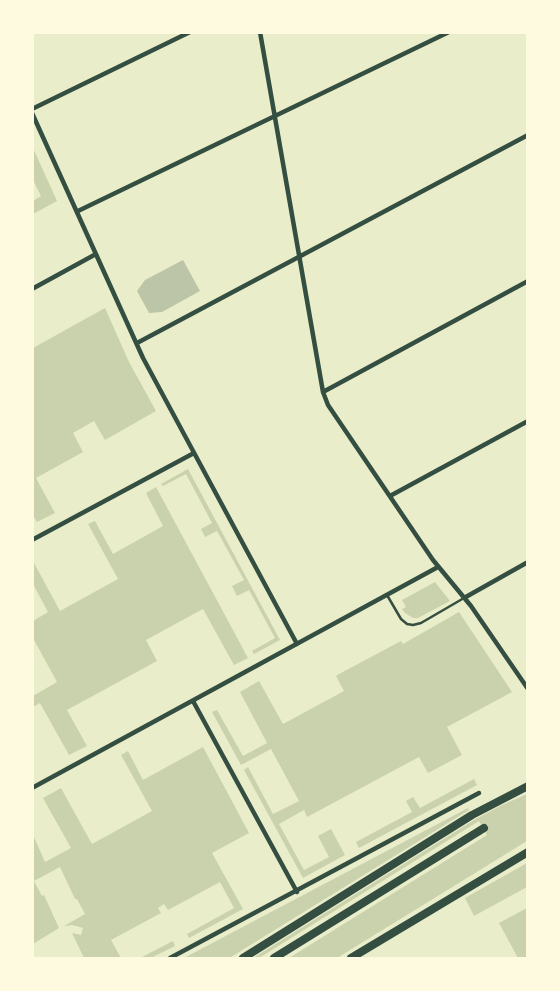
<!DOCTYPE html>
<html>
<head>
<meta charset="utf-8">
<style>
	body { margin:0 }
	#map { position:relative; width:560px; height:991px; overflow:hidden; background:#e9edc9; font-family:"Source Serif 4",serif }
	canvas { display:block }
	.frame { position:absolute; inset:0; border:34px solid #fefae0; pointer-events:none }
</style>
</head>
<body>
<div id="map">
<canvas width="560" height="991"></canvas>
<div class="frame"></div>
</div>
<script>
const g = document.querySelector('canvas').getContext('2d');
g.lineJoin = 'round';
function fillPath(path, color) { g.fillStyle = color; g.fill(path, 'evenodd'); }
const toPath = rows => new Path2D(rows.map(r => 'M' + r).join(''));
function trace(path, color, width, dash) { g.strokeStyle = color; g.lineWidth = width; g.lineCap = dash ? 'butt' : 'round'; g.setLineDash(dash || []); g.stroke(path); }
fillPath(toPath([
	[33,148,57,201,33,214,33,201,41,196,33,180],
	[105,308,129,362,156,411,105,440,94,421,73,433,83,452,36,478,55,513,37,522,32,514,33,348],
	[188,469,280,640,254,654,252,651,275,638,249,590,237,596,232,586,244,580,217,531,205,537,201,529,212,523,186,474,163,486,161,484],
	[156,487,248,658,234,665,203,609,146,640,157,661,67,710,87,746,69,755,40,703,33,707,33,696,57,682,33,638,33,621,48,612,33,584,33,561,60,611,118,579,88,524,95,521,113,554,163,526,146,493],
	[435,582,450,601,418,618,413,618,405,613,402,609,406,607,402,600],
	[459,612,512,692,447,727,462,755,428,773,419,757,307,817,304,810,279,824,304,870,329,857,318,836,331,829,345,855,303,878,244,770,248,767,273,814,299,801,271,749,241,765,212,712,217,710,243,756,267,743,240,692,259,681,283,724,344,691,336,676,339,674,401,641,403,644],
	[203,747,249,833,212,853,243,909,189,938,187,934,234,908,220,882,168,910,164,904,158,908,161,913,111,940,121,958,84,958,72,933,81,935,83,928,72,925,64,926,85,914,77,899,75,899,60,867,34,881,42,896,44,895,59,928,33,944,33,835,45,862,71,848,43,798,61,788,92,844,152,811,121,755,128,751,143,780],
	[474,779,477,785,359,848,356,842,412,812,406,801,413,797,420,808],
	[527,794,527,841,337,958,289,958,487,835,479,821,259,958,253,958,474,820,500,806],
	[468,808,469,810,231,957,228,958,184,958],
	[527,863,527,887,474,916,465,898],
	[527,908,527,958,518,958,499,923],
	[173,941,175,946,151,958,140,958]
]), '#cad2ad');
fillPath(toPath([
	[183,260,200,291,162,312,149,313,137,291,145,280]
]), '#bcc5a7');
trace(toPath([
	[387,595,401,619,407,624,413,625,421,623,464,598]
]), '#344e41', 2.5);
trace(toPath([
	[260,32,323,392,328,405,433,560,471,606,528,689],
	[32,109,190,32],
	[32,113,143,358,297,644],
	[78,211,449,32],
	[32,289,96,254],
	[137,343,528,135],
	[323,392,528,281],
	[390,496,528,421],
	[32,540,194,453],
	[464,598,528,562],
	[193,701,297,892],
	[32,788,438,567],
	[170,958,479,793]
]), '#344e41', 4.5);
trace(toPath([
	[243,958,472,815,528,786],
	[274,958,484,828],
	[351,958,528,852]
]), '#344e41', 8);
</script>
</body>
</html>
